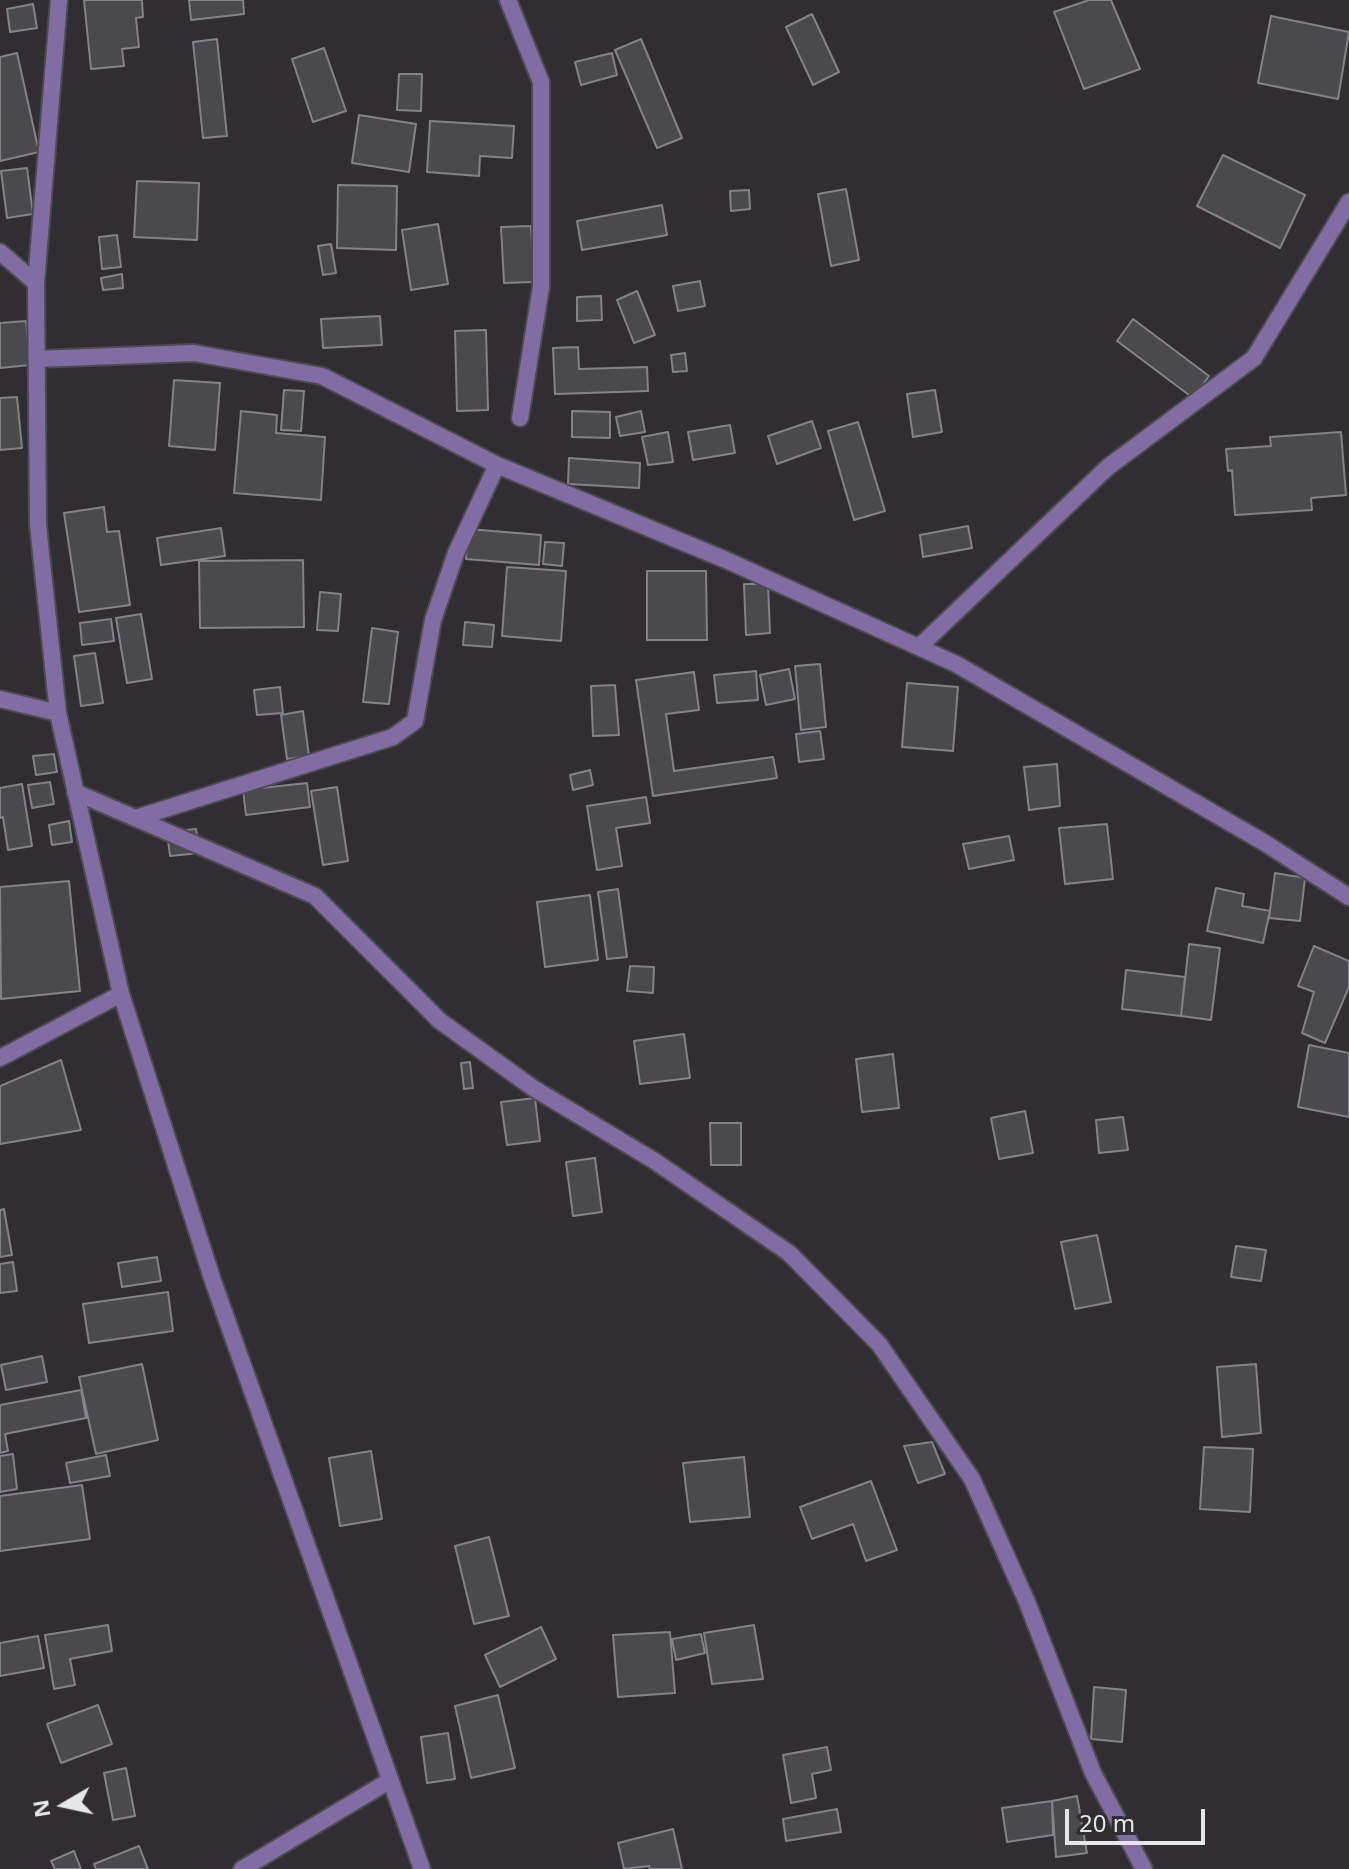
<!DOCTYPE html>
<html>
<head>
<meta charset="utf-8">
<style>
	body { margin:0 }
	#map { position:relative; width:1349px; height:1869px; overflow:hidden; background:#302e33; font-family:"Noto Sans",sans-serif }
	canvas { display:block }
	.north { position:absolute; left:24px; top:1765px; width:80px; height:80px; -webkit-text-stroke:6px #302e33; paint-order:stroke; rotate:261deg; font-size:22px; font-weight:700; line-height:32px; text-align:center; color:#e6e5e8 }
	.north::after { content:''; display:block; margin:auto; width:28px; height:36px; background:#e6e5e8; clip-path:polygon(50% 0,100% 100%,50% 72%,0 100%) }
	.scale { position:absolute; left:1065px; top:1809px; width:140px; height:36px; box-sizing:border-box; border:4px solid #e6e5e8; border-top:0; padding-left:10px; font-size:24px; line-height:28px; white-space:nowrap; color:#e6e5e8; -webkit-text-stroke:6px #302e33; paint-order:stroke }
</style>
</head>
<body>
<div id="map">
<canvas width="1349" height="1869"></canvas>
<div class="north">N</div>
<div class="scale">20 m</div>
</div>
<script>
const g = document.querySelector('canvas').getContext('2d');
g.lineJoin = 'round';
function fillPath(path, color) { g.fillStyle = color; g.fill(path, 'evenodd'); }
const toPath = rows => new Path2D(rows.map(r => 'M' + r).join(''));
function trace(path, color, width, dash) { g.strokeStyle = color; g.lineWidth = width; g.lineCap = dash ? 'butt' : 'round'; g.setLineDash(dash || []); g.stroke(path); }
const building = toPath([
	[84,0,142,0,143,17,136,18,139,47,122,49,124,66,91,69,84,0],
	[189,0,243,0,244,14,191,20,189,0],
	[1089,0,1111,0,1140,69,1084,89,1054,12,1089,0],
	[33,4,37,28,10,32,7,9,33,4],
	[812,14,839,72,813,85,786,27,812,14],
	[1271,16,1349,32,1338,99,1258,83,1271,16],
	[217,39,227,136,203,138,193,42,217,39],
	[641,39,682,138,657,148,615,50,641,39],
	[324,48,346,111,313,122,292,59,324,48],
	[17,53,39,152,0,161,0,57,17,53],
	[612,53,617,75,581,85,575,62,612,53],
	[399,74,422,74,421,111,397,110,399,74],
	[359,115,416,124,409,172,352,163,359,115],
	[430,121,514,126,512,158,480,156,479,176,427,172,430,121],
	[1223,155,1305,195,1280,248,1197,206,1223,155],
	[27,168,33,214,7,218,1,171,27,168],
	[137,181,199,183,197,240,134,237,137,181],
	[338,185,397,186,396,250,337,248,338,185],
	[846,189,859,260,831,266,818,194,846,189],
	[749,190,750,209,731,211,730,191,749,190],
	[662,205,667,235,582,250,577,221,662,205],
	[438,224,448,284,411,290,402,230,438,224],
	[531,226,534,282,504,283,501,227,531,226],
	[117,235,121,267,102,269,99,237,117,235],
	[331,244,336,273,323,275,318,246,331,244],
	[122,274,123,288,103,290,101,278,122,274],
	[700,281,705,306,678,311,673,286,700,281],
	[637,291,655,335,634,343,617,300,637,291],
	[601,296,602,320,577,321,577,297,601,296],
	[380,316,382,345,323,348,321,319,380,316],
	[1133,319,1209,376,1193,398,1117,341,1133,319],
	[26,321,30,365,0,368,0,323,26,321],
	[486,330,488,410,457,411,455,331,486,330],
	[578,347,579,369,647,367,648,391,555,394,553,348,578,347],
	[685,353,687,371,673,372,671,355,685,353],
	[174,380,220,383,215,450,169,446,174,380],
	[284,390,304,391,301,431,281,430,284,390],
	[935,390,942,432,913,437,907,394,935,390],
	[17,397,22,448,0,450,0,398,17,397],
	[241,411,277,415,276,433,325,437,321,500,234,493,241,411],
	[572,411,610,412,610,438,572,437,572,411],
	[641,411,645,432,620,436,616,417,641,411],
	[812,421,821,448,777,464,768,436,812,421],
	[858,422,885,511,854,520,828,431,858,422],
	[730,425,735,453,693,460,688,432,730,425],
	[668,432,673,462,648,465,642,437,668,432],
	[1341,432,1346,495,1311,498,1312,510,1235,515,1232,470,1228,471,1226,449,1271,446,1270,437,1341,432],
	[569,458,640,463,639,488,568,484,569,458],
	[104,507,107,532,119,531,130,605,79,612,64,513,104,507],
	[968,526,972,548,923,557,920,535,968,526],
	[221,528,225,556,161,565,157,538,221,528],
	[468,529,541,535,539,565,466,559,468,529],
	[545,542,564,543,562,566,543,564,545,542],
	[303,560,304,627,200,628,199,561,303,560],
	[507,567,566,571,561,641,502,636,507,567],
	[647,571,706,571,707,640,647,640,647,571],
	[744,584,768,584,770,633,746,635,744,584],
	[320,592,341,594,338,631,317,630,320,592],
	[141,614,152,679,127,683,116,618,141,614],
	[111,619,114,641,82,645,80,623,111,619],
	[465,622,494,625,492,647,463,645,465,622],
	[372,628,398,632,389,704,363,702,372,628],
	[95,653,103,703,81,706,74,656,95,653],
	[820,664,826,727,801,730,795,666,820,664],
	[789,669,795,699,766,705,760,675,789,669],
	[756,671,758,700,717,703,714,675,756,671],
	[694,672,699,710,666,714,674,771,773,757,777,778,653,796,636,680,694,672],
	[907,683,958,687,953,751,902,747,907,683],
	[615,685,619,735,593,736,591,686,615,685],
	[280,687,283,713,257,715,254,690,280,687],
	[303,711,309,756,287,759,281,715,303,711],
	[820,731,824,759,799,762,796,734,820,731],
	[54,754,57,772,36,775,33,756,54,754],
	[1057,764,1060,806,1029,810,1024,767,1057,764],
	[590,770,593,785,573,790,570,775,590,770],
	[50,782,54,804,32,808,28,785,50,782],
	[307,783,310,807,246,815,243,790,307,783],
	[22,784,32,846,8,850,3,817,0,818,0,788,22,784],
	[337,787,348,861,323,865,311,791,337,787],
	[646,797,650,823,616,828,622,866,597,870,587,806,646,797],
	[69,821,72,842,52,845,49,825,69,821],
	[1107,824,1113,879,1065,884,1059,828,1107,824],
	[196,829,200,853,170,856,167,832,196,829],
	[1009,836,1014,860,969,869,963,844,1009,836],
	[1275,873,1305,878,1300,921,1269,918,1275,873],
	[69,881,80,991,1,999,0,887,69,881],
	[1216,888,1244,894,1242,906,1270,911,1263,943,1207,931,1216,888],
	[618,889,627,957,607,959,598,892,618,889],
	[590,895,598,960,545,967,537,902,590,895],
	[1189,944,1220,948,1211,1020,1181,1016,1189,944],
	[1314,946,1349,961,1349,987,1325,1043,1302,1033,1314,992,1298,986,1314,946],
	[630,966,654,967,653,993,627,991,630,966],
	[1126,970,1185,977,1181,1016,1122,1009,1126,970],
	[684,1034,690,1078,640,1084,634,1041,684,1034],
	[1309,1045,1349,1053,1349,1117,1298,1107,1309,1045],
	[893,1054,899,1108,862,1112,856,1059,893,1054],
	[61,1060,81,1130,0,1144,0,1086,61,1060],
	[470,1062,473,1088,464,1089,461,1063,470,1062],
	[535,1098,540,1141,507,1145,501,1102,535,1098],
	[1025,1111,1033,1153,999,1159,991,1118,1025,1111],
	[1123,1117,1128,1150,1099,1153,1096,1120,1123,1117],
	[710,1123,741,1123,741,1165,711,1165,710,1123],
	[595,1158,602,1212,573,1216,566,1162,595,1158],
	[4,1209,12,1255,0,1257,0,1210,4,1209],
	[1097,1235,1111,1302,1075,1309,1061,1242,1097,1235],
	[1236,1246,1266,1250,1261,1281,1231,1277,1236,1246],
	[157,1257,161,1281,122,1287,118,1263,157,1257],
	[13,1262,17,1291,0,1293,0,1264,13,1262],
	[168,1292,173,1331,89,1343,83,1304,168,1292],
	[42,1356,47,1382,6,1390,1,1365,42,1356],
	[142,1364,158,1440,96,1454,79,1377,142,1364],
	[1256,1364,1261,1433,1222,1437,1217,1367,1256,1364],
	[81,1390,86,1418,5,1434,8,1451,0,1453,0,1405,81,1390],
	[932,1442,945,1474,918,1483,904,1446,932,1442],
	[1204,1447,1253,1449,1250,1512,1200,1509,1204,1447],
	[371,1451,382,1519,340,1526,329,1458,371,1451],
	[13,1454,17,1489,0,1492,0,1456,13,1454],
	[106,1455,110,1476,70,1483,66,1463,106,1455],
	[744,1457,750,1517,690,1522,683,1463,744,1457],
	[871,1481,897,1550,866,1561,853,1524,812,1539,800,1507,871,1481],
	[82,1485,90,1539,0,1551,0,1496,82,1485],
	[489,1537,509,1616,474,1624,455,1546,489,1537],
	[108,1625,112,1651,70,1659,75,1685,54,1689,45,1635,108,1625],
	[754,1625,763,1679,712,1684,704,1633,754,1625],
	[541,1627,556,1659,500,1687,485,1655,541,1627],
	[670,1632,675,1693,618,1697,613,1635,670,1632],
	[701,1634,705,1653,676,1660,672,1639,701,1634],
	[38,1636,44,1668,0,1676,0,1643,38,1636],
	[1094,1687,1126,1690,1122,1742,1091,1739,1094,1687],
	[498,1695,515,1768,471,1778,455,1706,498,1695],
	[98,1705,112,1744,61,1763,47,1724,98,1705],
	[448,1733,455,1779,427,1783,421,1737,448,1733],
	[827,1747,831,1770,812,1774,816,1798,791,1803,783,1755,827,1747],
	[126,1768,135,1816,113,1820,104,1773,126,1768],
	[1077,1796,1087,1853,1056,1857,1052,1801,1077,1796],
	[1052,1801,1053,1835,1007,1842,1002,1808,1052,1801],
	[837,1809,841,1832,786,1841,783,1819,837,1809],
	[673,1829,682,1869,650,1869,649,1866,624,1869,618,1843,673,1829],
	[139,1846,148,1869,96,1869,94,1864,139,1846],
	[74,1851,81,1869,55,1869,51,1861,74,1851]
]);
fillPath(building, '#4a494e');
trace(building, '#848288', 2);
const street = toPath([
	[59,0,36,283,38,525,58,713,121,994,213,1281,422,1869],
	[508,0,541,82,541,287,520,418],
	[0,252,36,283],
	[37,359,194,353,322,376,497,465,726,560,956,664,1265,843,1349,897],
	[919,647,1108,467,1254,358,1349,202],
	[0,699,58,713],
	[75,792,315,896,440,1021,533,1088,653,1160,789,1253,879,1344,972,1479,1027,1602,1093,1773,1144,1869],
	[136,818,393,737,415,721,433,620,456,553,497,465],
	[0,1058,121,994],
	[242,1869,389,1781]
]);
trace(street, '#4d4b50', 20);
trace(street, '#806da3', 16);
</script>
</body>
</html>
